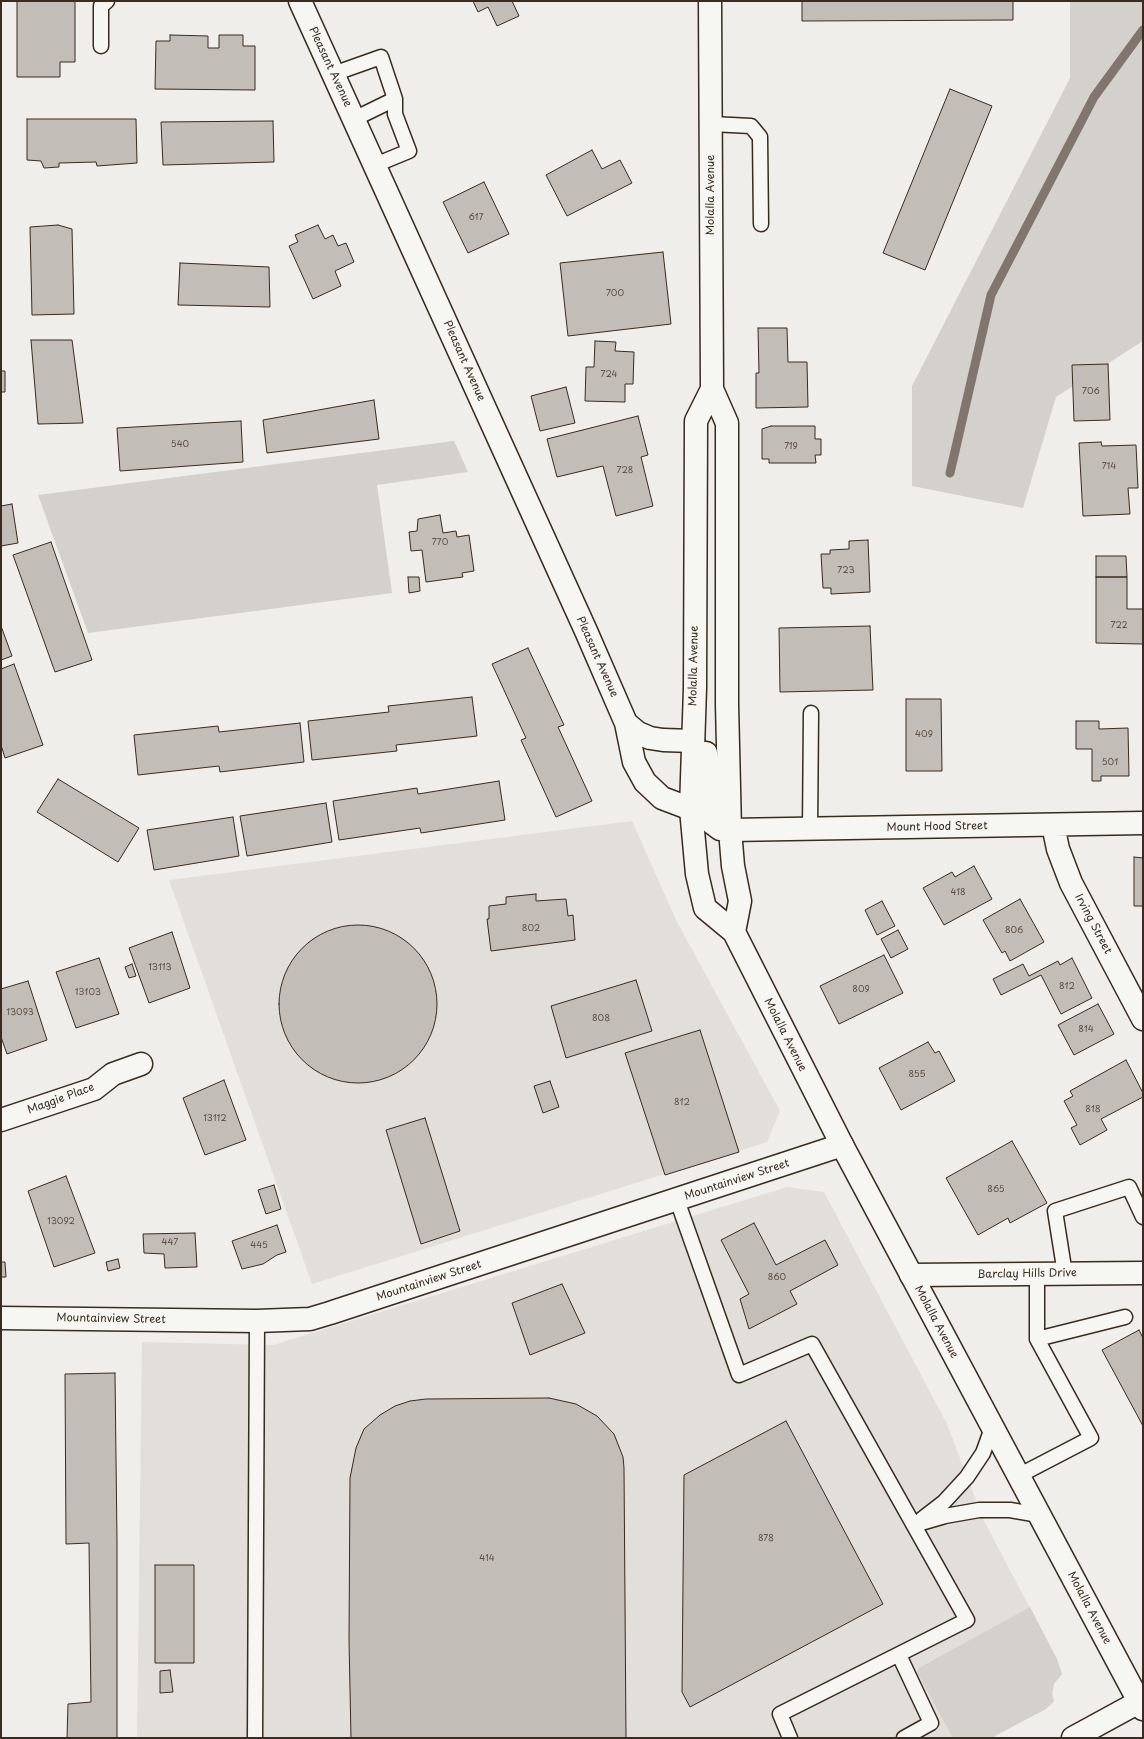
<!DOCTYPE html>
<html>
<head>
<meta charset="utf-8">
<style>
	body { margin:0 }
	#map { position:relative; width:1144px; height:1739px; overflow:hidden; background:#efeeea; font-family:"Playpen Sans",sans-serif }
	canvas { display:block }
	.frame { position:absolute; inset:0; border:2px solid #3b2a1e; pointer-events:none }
</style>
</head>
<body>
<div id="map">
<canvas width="1144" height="1739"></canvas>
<div class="frame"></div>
</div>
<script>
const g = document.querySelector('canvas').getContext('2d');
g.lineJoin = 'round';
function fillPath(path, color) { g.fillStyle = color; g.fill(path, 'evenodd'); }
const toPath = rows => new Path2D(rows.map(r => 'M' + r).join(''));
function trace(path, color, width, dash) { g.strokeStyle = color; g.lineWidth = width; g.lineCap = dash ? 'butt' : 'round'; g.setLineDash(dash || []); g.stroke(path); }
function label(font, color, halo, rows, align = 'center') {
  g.font = font + ' "Playpen Sans",sans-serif'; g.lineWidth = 3.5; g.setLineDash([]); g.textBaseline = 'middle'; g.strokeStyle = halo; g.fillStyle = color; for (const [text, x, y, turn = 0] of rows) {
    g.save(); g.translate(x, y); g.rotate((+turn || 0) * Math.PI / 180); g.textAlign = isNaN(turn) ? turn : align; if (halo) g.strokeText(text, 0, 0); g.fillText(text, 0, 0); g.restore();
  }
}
fillPath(toPath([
	[632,821,677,922,780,1111,767,1142,312,1284,169,880],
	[787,1187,824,1192,947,1424,984,1521,1057,1659,1062,1674,1054,1684,1052,1694,1054,1701,1050,1706,992,1738,137,1738,142,1342,273,1345]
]), '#e2dfdb');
fillPath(toPath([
	[1070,1,1143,1,1143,341,1056,397,1023,508,912,486,912,386,1070,78],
	[454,441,468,472,377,485,392,593,88,633,38,495],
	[1030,1607,1057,1659,1062,1674,1054,1684,1052,1694,1054,1701,1046,1709,991,1738,953,1738,917,1672,919,1668]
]), '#d4d1cc');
trace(toPath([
	[950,473,991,295,1094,97,1143,30]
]), '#81766d', 9);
const building = toPath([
	[17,1,75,1,75,62,60,62,60,77,17,77,17,1],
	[473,1,512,1,519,16,497,26,488,7,478,12,473,1],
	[802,1,1013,1,1013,20,802,21,802,1],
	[170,35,208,36,208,48,219,48,219,35,243,35,243,46,255,46,255,90,155,89,156,41,170,41,170,35],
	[950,89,992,106,925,270,883,253,950,89],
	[27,119,136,119,137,163,97,166,96,162,59,163,59,167,44,168,41,161,27,160,27,119],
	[273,121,274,162,163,165,161,122,273,121],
	[592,150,602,169,620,160,632,183,567,216,546,175,592,150],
	[484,182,509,234,468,253,443,202,484,182],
	[58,225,72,229,74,314,32,315,30,227,58,225],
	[318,225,325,239,333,235,338,246,346,243,354,262,335,271,341,286,313,299,289,246,298,242,295,235,318,225],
	[663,252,671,324,568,336,560,263,663,252],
	[180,263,269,267,270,307,178,305,180,263],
	[758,328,787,328,788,362,807,362,808,407,756,408,756,373,759,373,758,328],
	[31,340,72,340,83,423,38,424,31,340],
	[595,341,616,342,615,351,634,352,633,384,625,384,625,402,585,401,586,367,594,367,595,341],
	[1108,364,1110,420,1074,421,1072,365,1108,364],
	[1,371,5,371,5,392,1,392,1,371],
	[566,387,575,423,540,431,531,396,566,387],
	[374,400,379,439,267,453,263,420,374,400],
	[638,416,648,455,641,457,653,506,616,516,603,466,557,477,547,439,638,416],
	[241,421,243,462,120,471,117,428,241,421],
	[771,426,815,426,815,439,821,439,821,455,815,455,816,463,769,463,769,459,762,459,762,429,771,426],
	[1101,442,1102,446,1136,445,1138,488,1128,488,1130,514,1083,516,1079,443,1101,442],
	[12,504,18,543,1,546,1,506,12,504],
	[440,515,443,533,456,531,457,537,469,535,474,571,462,573,463,577,426,582,422,550,411,551,409,532,417,531,418,519,440,515],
	[868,540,870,592,831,594,831,588,823,588,821,554,830,554,830,550,849,549,849,541,868,540],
	[51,542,92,660,55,672,13,555,51,542],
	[1096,556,1126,556,1127,577,1096,577,1096,556],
	[408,577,419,577,420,591,409,593,408,577],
	[1096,577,1127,577,1127,609,1143,609,1143,644,1096,643,1096,577],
	[1,626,12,656,1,660,1,626],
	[870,626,873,690,780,692,779,628,870,626],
	[528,648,564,725,558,727,592,801,556,817,521,740,526,738,492,664,528,648],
	[14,664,43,745,5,758,1,745,1,669,14,664],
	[472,697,477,736,396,745,397,751,312,760,308,721,389,712,388,706,472,697],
	[906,699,941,699,942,771,906,771,906,699],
	[1076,721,1099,721,1099,729,1128,728,1129,776,1101,776,1101,781,1092,781,1092,749,1076,749,1076,721],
	[300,723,304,762,220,772,219,766,138,775,134,735,218,726,219,732,300,723],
	[58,779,139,828,118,862,37,812,58,779],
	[499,781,505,820,421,833,420,828,339,840,333,801,417,788,418,794,499,781],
	[326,803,332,842,247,856,240,816,326,803],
	[233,817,239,856,154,870,147,830,233,817],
	[1134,857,1143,858,1143,906,1134,906,1134,857],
	[974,866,992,899,944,925,923,888,952,872,955,877,974,866],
	[536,894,536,901,566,899,568,916,573,915,575,940,491,951,487,919,489,919,489,906,506,904,506,897,536,894],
	[1020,899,1044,942,1010,961,1005,951,1002,953,983,920,1020,899],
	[882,901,895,926,877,935,865,910,882,901],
	'279 1004a79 79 0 1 1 158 0a79 79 0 1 1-158 0Z',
	[898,930,908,949,891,958,881,939,898,930],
	[172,932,190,988,149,1003,129,948,172,932],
	[884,955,903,993,839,1024,820,986,884,955],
	[99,958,119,1014,76,1028,56,972,99,958],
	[1072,958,1092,998,1061,1014,1041,975,1001,995,993,979,1023,964,1029,976,1058,961,1060,965,1072,958],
	[132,964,136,976,129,978,125,967,132,964],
	[636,980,652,1031,566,1058,551,1006,636,980],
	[28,981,47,1040,7,1054,1,1037,1,989,28,981],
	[1098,1004,1114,1034,1074,1055,1058,1025,1098,1004],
	[700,1030,739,1152,665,1175,625,1053,700,1030],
	[928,1042,935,1053,939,1051,955,1081,901,1110,879,1068,928,1042],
	[1126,1060,1143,1093,1143,1097,1101,1119,1107,1130,1080,1145,1071,1128,1077,1125,1064,1101,1073,1096,1070,1091,1126,1060],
	[224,1080,246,1140,205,1155,183,1098,224,1080],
	[550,1081,559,1107,543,1113,534,1086,550,1081],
	[425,1118,460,1231,421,1244,386,1130,425,1118],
	[1012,1141,1047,1203,1010,1223,1008,1218,978,1235,946,1178,1012,1141],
	[66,1176,95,1253,54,1267,28,1191,66,1176],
	[274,1185,281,1209,266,1214,258,1190,274,1185],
	[754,1223,776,1265,825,1240,838,1265,790,1291,797,1304,749,1329,740,1299,749,1294,721,1240,754,1223],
	[277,1225,286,1252,277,1255,263,1264,242,1269,232,1241,277,1225],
	[195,1233,197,1267,165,1268,164,1254,144,1253,143,1234,195,1233],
	[118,1259,120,1268,108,1271,106,1262,118,1259],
	[1,1262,5,1262,6,1277,1,1277,1,1262],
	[562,1284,585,1333,530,1355,512,1303,562,1284],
	[1139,1330,1143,1338,1143,1426,1102,1350,1139,1330],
	[115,1373,117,1541,117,1738,67,1738,68,1704,91,1702,89,1543,66,1544,65,1374,115,1373],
	[549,1398,576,1404,597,1416,614,1434,623,1457,624,1468,626,1738,351,1738,349,1640,350,1478,356,1448,364,1429,380,1415,395,1406,410,1401,426,1399,549,1398],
	[786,1421,883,1604,690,1707,682,1692,684,1475,786,1421],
	[155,1565,194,1565,194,1663,155,1663,155,1565],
	[170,1670,173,1692,160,1693,160,1671,170,1670]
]);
fillPath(building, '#c2bdb7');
trace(building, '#3b2a1e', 1);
const lane = toPath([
	[101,46,101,6,107,1],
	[333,74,381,57,395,99,354,119],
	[711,124,751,126,760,137,761,224],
	[375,165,409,151,395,114,395,99],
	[810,829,811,713],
	[677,1200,739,1375,812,1344,967,1620,780,1714,790,1738],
	[1065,1274,1055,1211,1129,1187,1143,1217],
	[1037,1339,1125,1317],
	[1018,1476,1091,1438,1037,1339,1037,1274],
	[922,1519,944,1502,967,1477,983,1453,992,1428],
	[914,1525,945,1516,979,1510,1010,1510,1039,1515],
	[899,1655,931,1723,904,1738],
	[255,1738,257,1321]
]);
const street = toPath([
	[300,1,586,631,626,723,634,762,645,782,662,798,691,809],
	[626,723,638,733,650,738,663,740,693,741],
	[1053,825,1058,849,1071,883,1143,1019],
	[730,830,1143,823],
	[1,1120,94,1089,113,1074,141,1064],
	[911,1275,1143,1273],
	[1,1318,257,1321,310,1319,330,1313,842,1145]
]);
const secondary = toPath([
	[1073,1738,1139,1702]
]);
const primary = toPath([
	[710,1,712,389,727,423,727,704,730,830,733,866,740,901,734,932],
	[712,389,696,421,695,688,691,809,697,874,705,908,734,932,842,1145,1143,1709],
	[706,753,709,812,712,823,720,829,730,830]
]);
trace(lane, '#3b2a1e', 17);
trace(street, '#3b2a1e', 25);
trace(secondary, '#3b2a1e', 25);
trace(primary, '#3b2a1e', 25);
trace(lane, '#f6f6f2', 14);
trace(street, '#f6f6f2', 22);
trace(secondary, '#f6f6f2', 22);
trace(primary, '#f6f6f2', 22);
label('9px', '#5d4f44', null, [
	["617",476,218],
	["700",615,294],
	["724",609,375],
	["706",1091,392],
	["540",180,445],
	["719",791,447],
	["714",1109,467],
	["728",625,471],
	["770",440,543],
	["723",846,571],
	["722",1119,626],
	["409",924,735],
	["501",1110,763],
	["418",958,893],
	["802",531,929],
	["806",1014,931],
	["13113",160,968],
	["812",1067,987],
	["809",861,990],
	["13103",88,993],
	["13093",20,1013],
	["808",601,1019],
	["814",1086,1030],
	["855",917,1075],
	["812",682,1103],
	["818",1093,1110],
	["13112",215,1119],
	["865",996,1190],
	["13092",61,1222],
	["447",170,1243],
	["445",259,1246],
	["860",777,1278],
	["878",766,1539],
	["414",487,1559]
]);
label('11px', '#3b2a1e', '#f6f6f2', [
	["Pleasant Avenue",330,67,65],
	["Molalla Avenue",711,195,-90],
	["Pleasant Avenue",464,361,66],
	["Pleasant Avenue",597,657,66],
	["Molalla Avenue",694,666,-89],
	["Mount Hood Street",937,827,-1],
	["Irving Street",1093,924,62],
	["Molalla Avenue",785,1035,63],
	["Maggie Place",61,1099,-20],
	["Mountainview Street",737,1180,-18],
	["Barclay Hills Drive",1027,1274,-1],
	["Mountainview Street",429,1281,-18],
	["Mountainview Street",111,1319,1],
	["Molalla Avenue",936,1322,62],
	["Molalla Avenue",1089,1608,62]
]);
</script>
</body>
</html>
